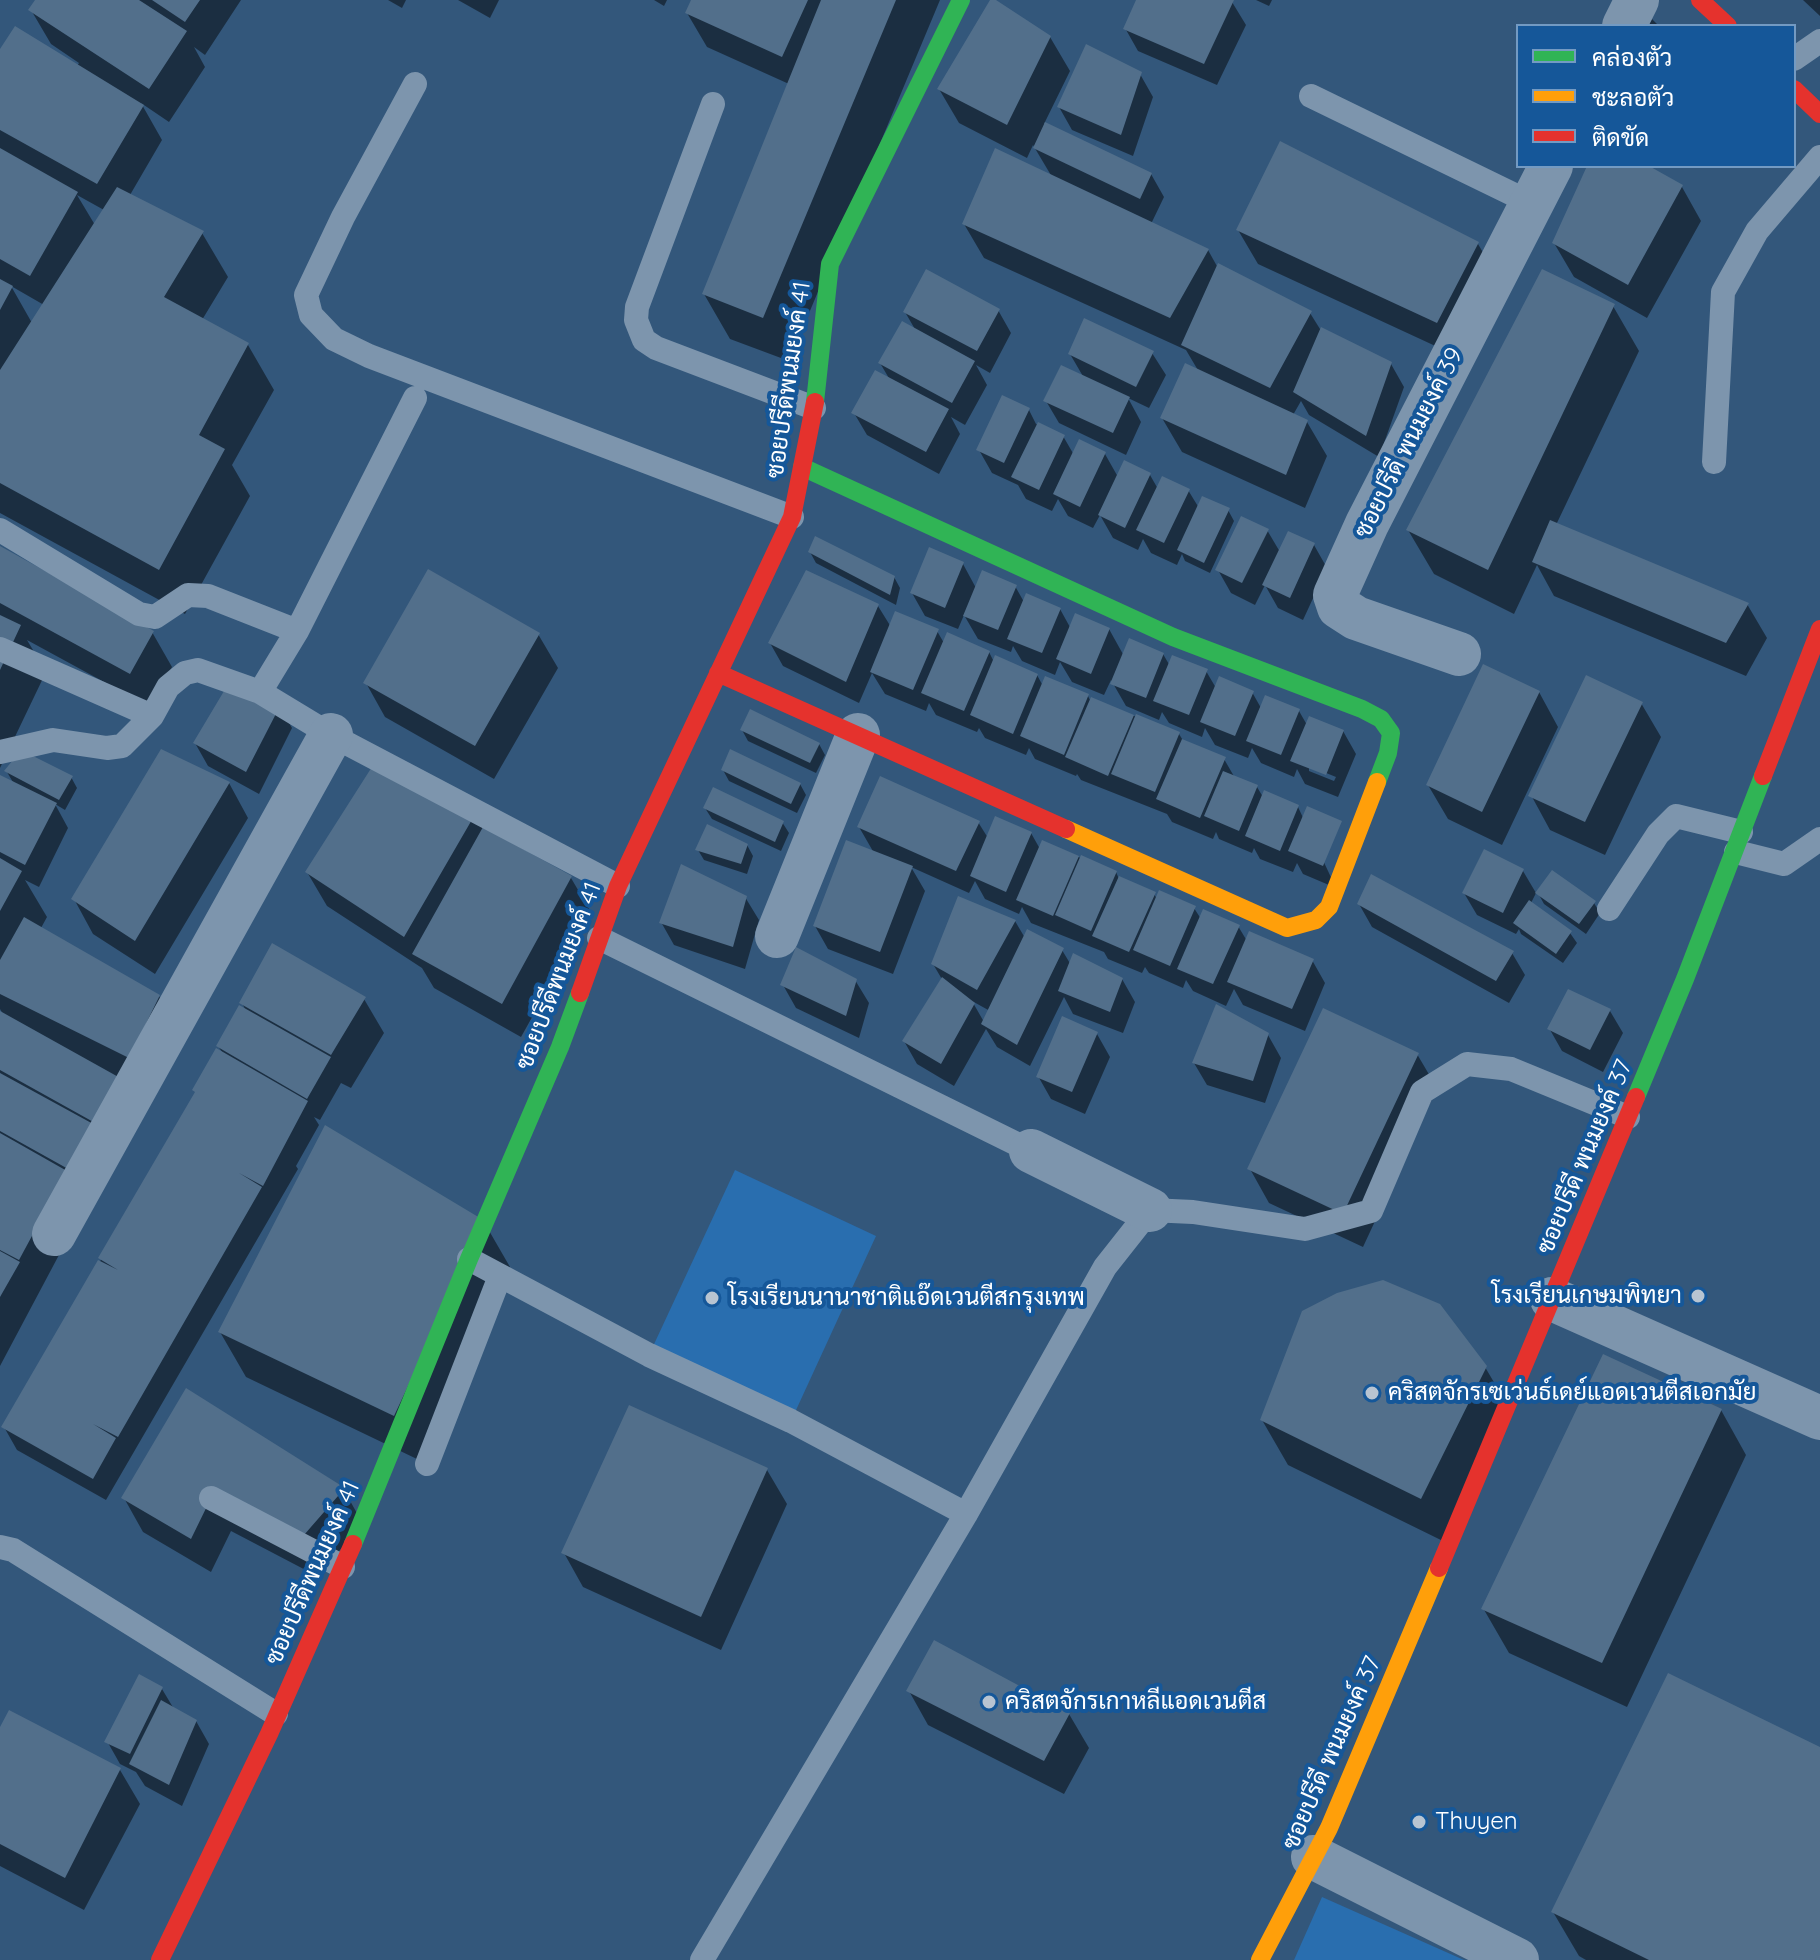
<!DOCTYPE html>
<html>
<head>
<meta charset="utf-8">
<style>
	body { margin:0 }
	#map { position:relative; width:1820px; height:1960px; overflow:hidden; background:#33577b; font-family:Quicksand,Sarabun,sans-serif }
	canvas { display:block }
	.legend { position:absolute; left:1516px; top:24px; width:280px; height:144px; box-sizing:border-box; background:#155799; border:2px solid #739ac2; margin:0; padding:10px 14px; list-style:none; font-size:24px; color:#fff }
	.legend li { display:flex; align-items:center; gap:16px; height:40px }
	.legend b { width:40px; border:2px solid #739ac2 }
</style>
</head>
<body>
<div id="map">
<canvas width="1820" height="1960"></canvas>
<ul class="legend">
<li><b style="height:10px;background:#30b455"></b>คล่องตัว</li>
<li><b style="height:10px;background:#ff9f0a"></b>ชะลอตัว</li>
<li><b style="height:10px;background:#e5322d"></b>ติดขัด</li>
</ul>
</div>
<script>
const g = document.querySelector('canvas').getContext('2d');
g.lineJoin = 'round';
function fillPath(path, color) { g.fillStyle = color; g.fill(path, 'evenodd'); }
const toPath = rows => new Path2D(rows.map(r => 'M' + r).join(''));
function trace(path, color, width, dash) { g.strokeStyle = color; g.lineWidth = width; g.lineCap = dash ? 'butt' : 'round'; g.setLineDash(dash || []); g.stroke(path); }
function label(font, color, halo, rows, align = 'center') {
  g.font = font + ' Quicksand,Sarabun,sans-serif'; g.lineWidth = 8; g.setLineDash([]); g.textBaseline = 'middle'; g.strokeStyle = halo; g.fillStyle = color; for (const [text, x, y, turn = 0] of rows) {
    g.save(); g.translate(x, y); g.rotate((+turn || 0) * Math.PI / 180); g.textAlign = isNaN(turn) ? turn : align; if (halo) g.strokeText(text, 0, 0); g.fillText(text, 0, 0); g.restore();
  }
}
fillPath(toPath([
	[735,1170,876,1236,791,1421,649,1355],
	[1322,1897,1464,1960,1294,1960]
]), '#296eaf');
fillPath(toPath([
	[37,0,241,0,205,55,194,47,205,67,169,122,141,103,162,140,130,195,202,233,228,277,202,320,248,345,274,390,232,465,250,496,185,614,0,513,0,53,77,66,79,63,51,44,31,10],
	[77,195,104,210,95,225],
	[11,286,44,305,32,323],
	[388,0,406,0,402,8],
	[458,0,499,0,490,18],
	[654,0,667,0,664,6],
	[693,0,940,0,789,361,730,339,704,294,789,84,707,47,687,13],
	[1138,0,1228,0,1232,2,1246,25,1217,85,1138,51,1125,28],
	[1256,0,1272,0,1269,6],
	[1803,0,1820,0,1820,16],
	[1652,19,1659,26,1648,26],
	[1050,37,1070,71,1044,124,1151,174,1164,197,1151,224,1208,250,1218,268,1310,313,1320,329,1391,364,1404,387,1379,457,1309,415,1301,401,1293,415,1307,422,1327,456,1305,508,1182,452,1162,418,1199,372,1186,350,984,258,964,224,1052,177,1033,145,1027,158,959,123,939,89],
	[1140,74,1153,97,1133,156,1072,130,1059,107],
	[1589,166,1645,166,1682,187,1701,221,1647,318,1574,277,1554,243],
	[1238,230,1478,244,1498,278,1457,356,1258,264],
	[1613,306,1639,351,1556,525,1747,604,1767,638,1746,676,1554,596,1537,565,1514,614,1434,574,1408,530],
	[998,310,1011,333,990,373,976,365,987,385,965,425,951,417,960,434,939,474,867,435,854,413,890,380,880,363,916,331,905,312],
	[1152,353,1166,375,1149,408,1128,398,1141,422,1126,455,1059,423,1046,401,1084,378,1070,354],
	[1029,410,1036,424,1063,436,1074,455,1105,454,1118,477,1150,475,1158,489,1188,490,1199,508,1228,510,1234,521,1210,573,1185,561,1182,554,1177,565,1151,553,1143,539,1138,550,1113,538,1100,515,1093,528,1068,516,1058,499,1052,511,1026,499,1018,485,992,473,979,450],
	[1267,530,1280,552,1314,545,1327,568,1303,620,1278,608,1265,585,1255,605,1231,593,1218,570],
	[0,548,152,632,172,667,150,707,27,640,46,672,0,768],
	[810,552,894,577,900,588,896,605,816,563],
	[963,564,976,588,1015,586,1024,602,1060,609,1071,629,1109,629,1124,656,1163,654,1170,666,1206,671,1216,688,1252,692,1261,708,1299,711,1307,725,1343,731,1356,754,1338,797,1305,784,1297,769,1294,777,1261,763,1252,748,1248,758,1215,745,1205,728,1202,737,1169,723,1162,712,1159,720,1126,706,1111,680,1104,695,1072,682,1060,662,1055,675,1022,661,1013,646,1011,652,978,639,964,615,958,629,925,616,912,593],
	[1309,766,1336,777,1334,781,1309,771],
	[878,606,891,627,937,631,944,643,989,652,994,662,1037,675,1043,686,1088,696,1091,702,1092,699,1179,734,1184,742,1224,759,1235,778,1257,787,1263,797,1298,807,1336,888,1303,874,1297,863,1293,872,1260,859,1254,848,1252,853,1219,839,1216,832,1213,839,1172,822,1167,814,1081,780,1077,774,1076,776,1035,759,1029,748,1026,755,985,738,979,728,977,732,936,715,929,703,926,711,885,694,872,673,859,703,783,666,770,643],
	[538,634,558,668,494,779,385,717,366,683],
	[1539,692,1558,727,1502,845,1448,819,1428,785],
	[1641,703,1661,737,1605,855,1550,830,1531,795],
	[279,706,292,728,259,794,208,766,195,743],
	[742,730,819,744,825,755,816,773,748,741],
	[723,770,800,784,806,795,797,813,729,781],
	[7,772,71,777,77,788,65,810,55,804,68,828,39,887,25,880,47,917,41,928,159,996,178,1031,0,1366,0,1013,4,1016,0,1009,0,777,14,784],
	[229,783,248,818,155,974,93,934,74,899],
	[705,808,782,822,789,833,781,851,712,819],
	[475,813,485,830,571,878,591,912,521,1037,434,988,422,968,327,906,307,872],
	[978,822,988,838,1031,833,1040,849,1043,843,1116,872,1119,879,1154,894,1157,899,1194,908,1201,919,1238,926,1247,941,1312,960,1325,983,1305,1031,1243,1005,1234,989,1226,1006,1193,991,1186,980,1183,988,1149,973,1145,967,1142,973,1108,959,1104,952,1031,923,1022,907,1019,914,985,899,975,881,969,893,911,867,925,891,893,974,828,949,815,926,874,853,859,827],
	[747,845,753,856,747,874,704,860,698,850],
	[1523,871,1536,893,1531,903,1570,933,1577,943,1563,963,1521,934,1519,929,1516,934,1477,915,1464,893],
	[1538,893,1594,903,1600,913,1586,934,1544,904],
	[745,897,759,920,745,969,674,945,661,922],
	[1359,904,1512,953,1525,975,1509,1003,1372,927],
	[1015,921,1025,938,1062,950,1071,965,1122,979,1135,1002,1123,1033,1073,1014,1064,997,1030,1066,997,1047,986,1029,954,1086,917,1064,904,1041,943,981,933,964],
	[972,1001,990,1011,984,1022],
	[855,980,869,1003,859,1038,796,1008,783,985],
	[364,999,384,1033,351,1088,341,1083,320,1120,314,1117,319,1125,296,1166,298,1169,106,1500,17,1450,4,1427,197,1094,224,1055,218,1046,246,1011,242,1003],
	[1610,1011,1623,1033,1603,1072,1562,1051,1549,1028],
	[1097,1034,1110,1057,1085,1114,1051,1099,1038,1076],
	[1268,1035,1281,1058,1265,1103,1207,1085,1194,1063],
	[1417,1054,1437,1088,1363,1247,1269,1203,1250,1169],
	[484,1222,510,1267,419,1460,246,1377,220,1332],
	[1485,1367,1512,1413,1447,1543,1288,1465,1262,1420],
	[187,1390,344,1490,363,1524,317,1576,231,1531,211,1572,143,1532,124,1498],
	[1721,1410,1746,1455,1627,1707,1509,1653,1483,1608],
	[767,1470,787,1504,721,1650,583,1587,564,1553],
	[162,1689,174,1709,196,1721,209,1744,182,1806,145,1786,136,1772,120,1764,107,1741],
	[909,1691,1069,1714,1089,1748,1064,1794,928,1725],
	[0,1732,120,1770,140,1804,84,1910,0,1866],
	[1820,1750,1820,1960,1586,1960,1579,1956,1553,1912]
]), '#0007');
fillPath(toPath([
	[35,0,139,0,187,31,149,89,28,10],
	[152,0,200,0,185,22],
	[691,0,808,0,782,57,685,13],
	[821,0,896,0,763,318,702,294],
	[990,0,996,0,1051,36,1007,125,937,89],
	[1136,0,1234,0,1204,64,1123,29],
	[15,26,144,105,97,184,0,130,0,49],
	[1086,44,1142,72,1121,135,1057,107],
	[1045,122,1152,173,1140,199,1033,148],
	[1280,141,1479,242,1437,323,1236,230],
	[0,148,78,192,30,276,0,259],
	[995,148,1209,249,1170,318,962,224],
	[1587,166,1649,166,1683,185,1628,285,1552,243],
	[117,187,204,231,164,297,249,343,199,435,225,449,159,570,0,483,0,370],
	[1218,263,1312,311,1270,388,1181,345],
	[926,269,1000,309,977,351,903,312],
	[1542,269,1615,304,1488,570,1406,530],
	[0,279,13,286,0,310],
	[1084,318,1154,351,1136,387,1068,354],
	[902,321,975,361,952,403,878,363],
	[1321,327,1392,362,1366,436,1293,392],
	[1185,363,1308,420,1286,475,1160,418],
	[1061,365,1130,397,1113,433,1043,401],
	[875,370,949,409,926,452,851,413],
	[1002,395,1030,408,1004,463,976,450],
	[1038,422,1065,435,1039,490,1011,477],
	[1079,439,1106,452,1080,507,1053,494],
	[1124,460,1151,473,1125,528,1098,515],
	[1162,476,1190,489,1164,543,1136,530],
	[1202,496,1230,508,1204,563,1177,550],
	[1241,516,1269,529,1242,583,1215,570],
	[1550,520,1749,603,1726,643,1532,562],
	[1288,531,1315,543,1290,598,1262,585],
	[815,536,895,576,890,595,808,552],
	[0,546,154,631,130,674,0,603],
	[929,547,964,562,945,608,910,593],
	[428,569,540,633,475,746,363,683],
	[806,570,879,604,846,682,768,643],
	[982,570,1017,585,998,630,963,616],
	[1026,593,1061,608,1042,653,1007,639],
	[895,611,939,629,913,690,870,672],
	[1075,613,1110,628,1091,674,1056,659],
	[0,615,21,625,0,670],
	[947,632,990,651,964,711,921,693],
	[1129,638,1164,653,1146,698,1110,684],
	[995,655,1038,674,1013,734,970,715],
	[1172,655,1208,669,1189,715,1153,701],
	[1483,664,1540,691,1482,812,1426,785],
	[1586,675,1643,702,1585,822,1528,796],
	[1045,676,1089,694,1064,755,1020,736],
	[1219,676,1254,691,1235,736,1200,722],
	[230,681,281,704,246,772,193,743],
	[1265,695,1300,709,1281,755,1246,741],
	[1091,697,1134,715,1108,776,1065,757],
	[750,709,820,743,810,763,740,730],
	[1136,714,1180,732,1155,792,1111,774],
	[1309,716,1344,730,1326,775,1290,761],
	[1182,739,1226,757,1200,818,1156,799],
	[161,749,230,782,135,941,71,899],
	[730,749,801,783,791,804,721,770],
	[21,750,73,776,59,800,4,771],
	[377,759,477,811,404,937,305,872],
	[1223,771,1258,785,1239,831,1204,816],
	[0,775,57,803,25,865,0,852],
	[880,776,980,821,956,871,857,827],
	[713,787,784,821,775,842,703,808],
	[1264,790,1299,805,1280,851,1245,836],
	[1307,806,1342,821,1323,866,1288,851],
	[995,816,1032,832,1006,892,970,876],
	[707,824,748,844,741,864,695,850],
	[483,827,572,876,502,1004,412,954],
	[846,840,913,866,880,952,813,926],
	[1042,840,1079,856,1053,916,1016,900],
	[1484,849,1524,869,1503,913,1462,893],
	[1081,855,1117,871,1091,931,1055,915],
	[0,858,22,871,0,911],
	[681,864,747,896,733,947,659,923],
	[1552,870,1596,901,1579,924,1535,893],
	[1371,874,1514,951,1496,981,1357,904],
	[1119,876,1156,892,1129,952,1092,936],
	[1159,890,1196,906,1170,966,1133,950],
	[958,896,1016,920,977,990,931,964],
	[1529,900,1572,931,1556,954,1513,923],
	[1203,909,1240,925,1213,984,1177,969],
	[24,917,160,995,129,1058,0,994,0,960],
	[1027,929,1064,948,1017,1045,981,1024],
	[1249,931,1314,959,1292,1009,1227,982],
	[272,943,366,997,331,1055,239,1003],
	[796,947,857,979,846,1016,780,985],
	[1073,953,1123,978,1110,1012,1058,991],
	[942,977,975,1003,941,1064,902,1041],
	[1568,989,1611,1009,1590,1050,1547,1029],
	[1216,1004,1269,1033,1253,1081,1192,1063],
	[239,1005,331,1057,307,1099,216,1046],
	[1323,1008,1419,1053,1343,1214,1247,1169],
	[0,1011,122,1079,97,1124,0,1070],
	[1062,1016,1098,1032,1072,1092,1036,1077],
	[216,1048,308,1101,263,1186,239,1173,262,1187,118,1437,93,1424,116,1438,93,1479,1,1427,98,1260,118,1270,98,1258,195,1092,192,1090],
	[0,1073,95,1125,70,1170,0,1131],
	[325,1125,485,1221,394,1416,218,1332],
	[0,1133,67,1171,19,1260,0,1250],
	[0,1251,20,1262,0,1297],
	[1383,1280,1440,1304,1487,1366,1421,1499,1260,1420,1302,1311,1337,1293],
	[1603,1354,1722,1409,1602,1663,1481,1609],
	[186,1388,345,1488,297,1543,211,1498,191,1539,121,1498],
	[629,1405,768,1468,701,1617,561,1553],
	[934,1640,1070,1713,1044,1761,906,1691],
	[1668,1673,1820,1747,1820,1960,1649,1960,1551,1912],
	[139,1674,163,1687,130,1754,104,1742],
	[161,1700,197,1720,169,1785,129,1764],
	[9,1710,121,1768,65,1878,0,1844,0,1727]
]), '#526f8b');
trace(toPath([
	[1794,59,1820,41],
	[415,84,343,217,306,295,311,315,334,339,369,356,792,517],
	[1311,96,1531,203],
	[713,104,637,307,636,320,644,340,656,348,814,408],
	[1714,462,1723,292,1757,231,1820,157],
	[0,530,139,614,155,617,188,595,208,596,297,631,260,692],
	[297,631,415,398],
	[0,649,152,716],
	[0,752,53,740,107,748,122,746,152,716,168,687,185,673,198,670,260,692,331,735,618,886],
	[1736,852,1784,864,1820,839],
	[1609,909,1658,834,1676,816,1741,832],
	[599,938,1031,1151],
	[469,1259,649,1355,791,1421,966,1514],
	[427,1464,500,1276],
	[211,1498,343,1567],
	[0,1547,13,1550,276,1714],
	[702,1960,966,1514,1105,1267,1150,1210,1193,1212,1305,1229,1371,1211,1422,1092,1467,1064,1511,1069,1628,1117]
]), '#7d95ad', 24);
trace(toPath([
	[1624,26,1637,0],
	[1459,654,1356,618,1339,607,1335,595,1367,524,1551,166],
	[777,936,858,735],
	[1031,1151,1150,1210],
	[54,1234,331,735],
	[1552,1299,1820,1418],
	[1313,1857,1517,1960]
]), '#7d95ad', 44);
trace(toPath([
	[815,402,830,264,961,0],
	[802,467,1173,637,1362,709,1381,719,1391,733,1388,753,1377,782],
	[1636,1097,1685,979,1763,776],
	[353,1544,469,1259,560,1047,580,993]
]), '#30b455', 18);
trace(toPath([
	[1066,829,1287,928,1316,920,1329,907,1377,782],
	[1260,1960,1329,1828,1439,1568]
]), '#ff9f0a', 18);
trace(toPath([
	[1700,0,1728,26],
	[1794,89,1820,114],
	[718,673,1066,829],
	[1763,776,1820,629],
	[580,993,618,886,792,517,815,402],
	[1439,1568,1636,1097],
	[160,1960,269,1734,353,1544]
]), '#e5322d', 18);
for (const [x, y, r, color] of [
	[1698,1296,8,"#b8c4d1"],
	[712,1298,8,"#b8c4d1"],
	[1372,1393,8,"#b8c4d1"],
	[989,1702,8,"#b8c4d1"],
	[1419,1822,8,"#b8c4d1"]
]) { const dot = new Path2D(); dot.arc(x, y, r, 0, 2 * Math.PI); g.fillStyle = color; g.fill(dot); trace(dot, '#155799', 3); }
label('24px', '#fff', '#155799', [
	["ซอยปรีดีพนมยงค์ 41",789,380,-82],
	["ซอยปรีดี พนมยงค์ 39",1409,443,-63],
	["ซอยปรีดีพนมยงค์ 41",559,976,-69],
	["ซอยปรีดี พนมยงค์ 37",1585,1157,-67],
	["ซอยปรีดีพนมยงค์ 41",313,1573,-66],
	["ซอยปรีดี พนมยงค์ 37",1332,1753,-66]
]);
label('24px', '#fff', '#155799', [
	["โรงเรียนเกษมพิทยา",1682,1296,"right"],
	["โรงเรียนนานาชาติแอ๊ดเวนตีสกรุงเทพ",728,1298],
	["คริสตจักรเซเว่นธ์เดย์แอดเวนตีสเอกมัย",1388,1393],
	["คริสตจักรเกาหลีแอดเวนตีส",1005,1702],
	["Thuyen",1435,1822]
], 'left');
</script>
</body>
</html>
